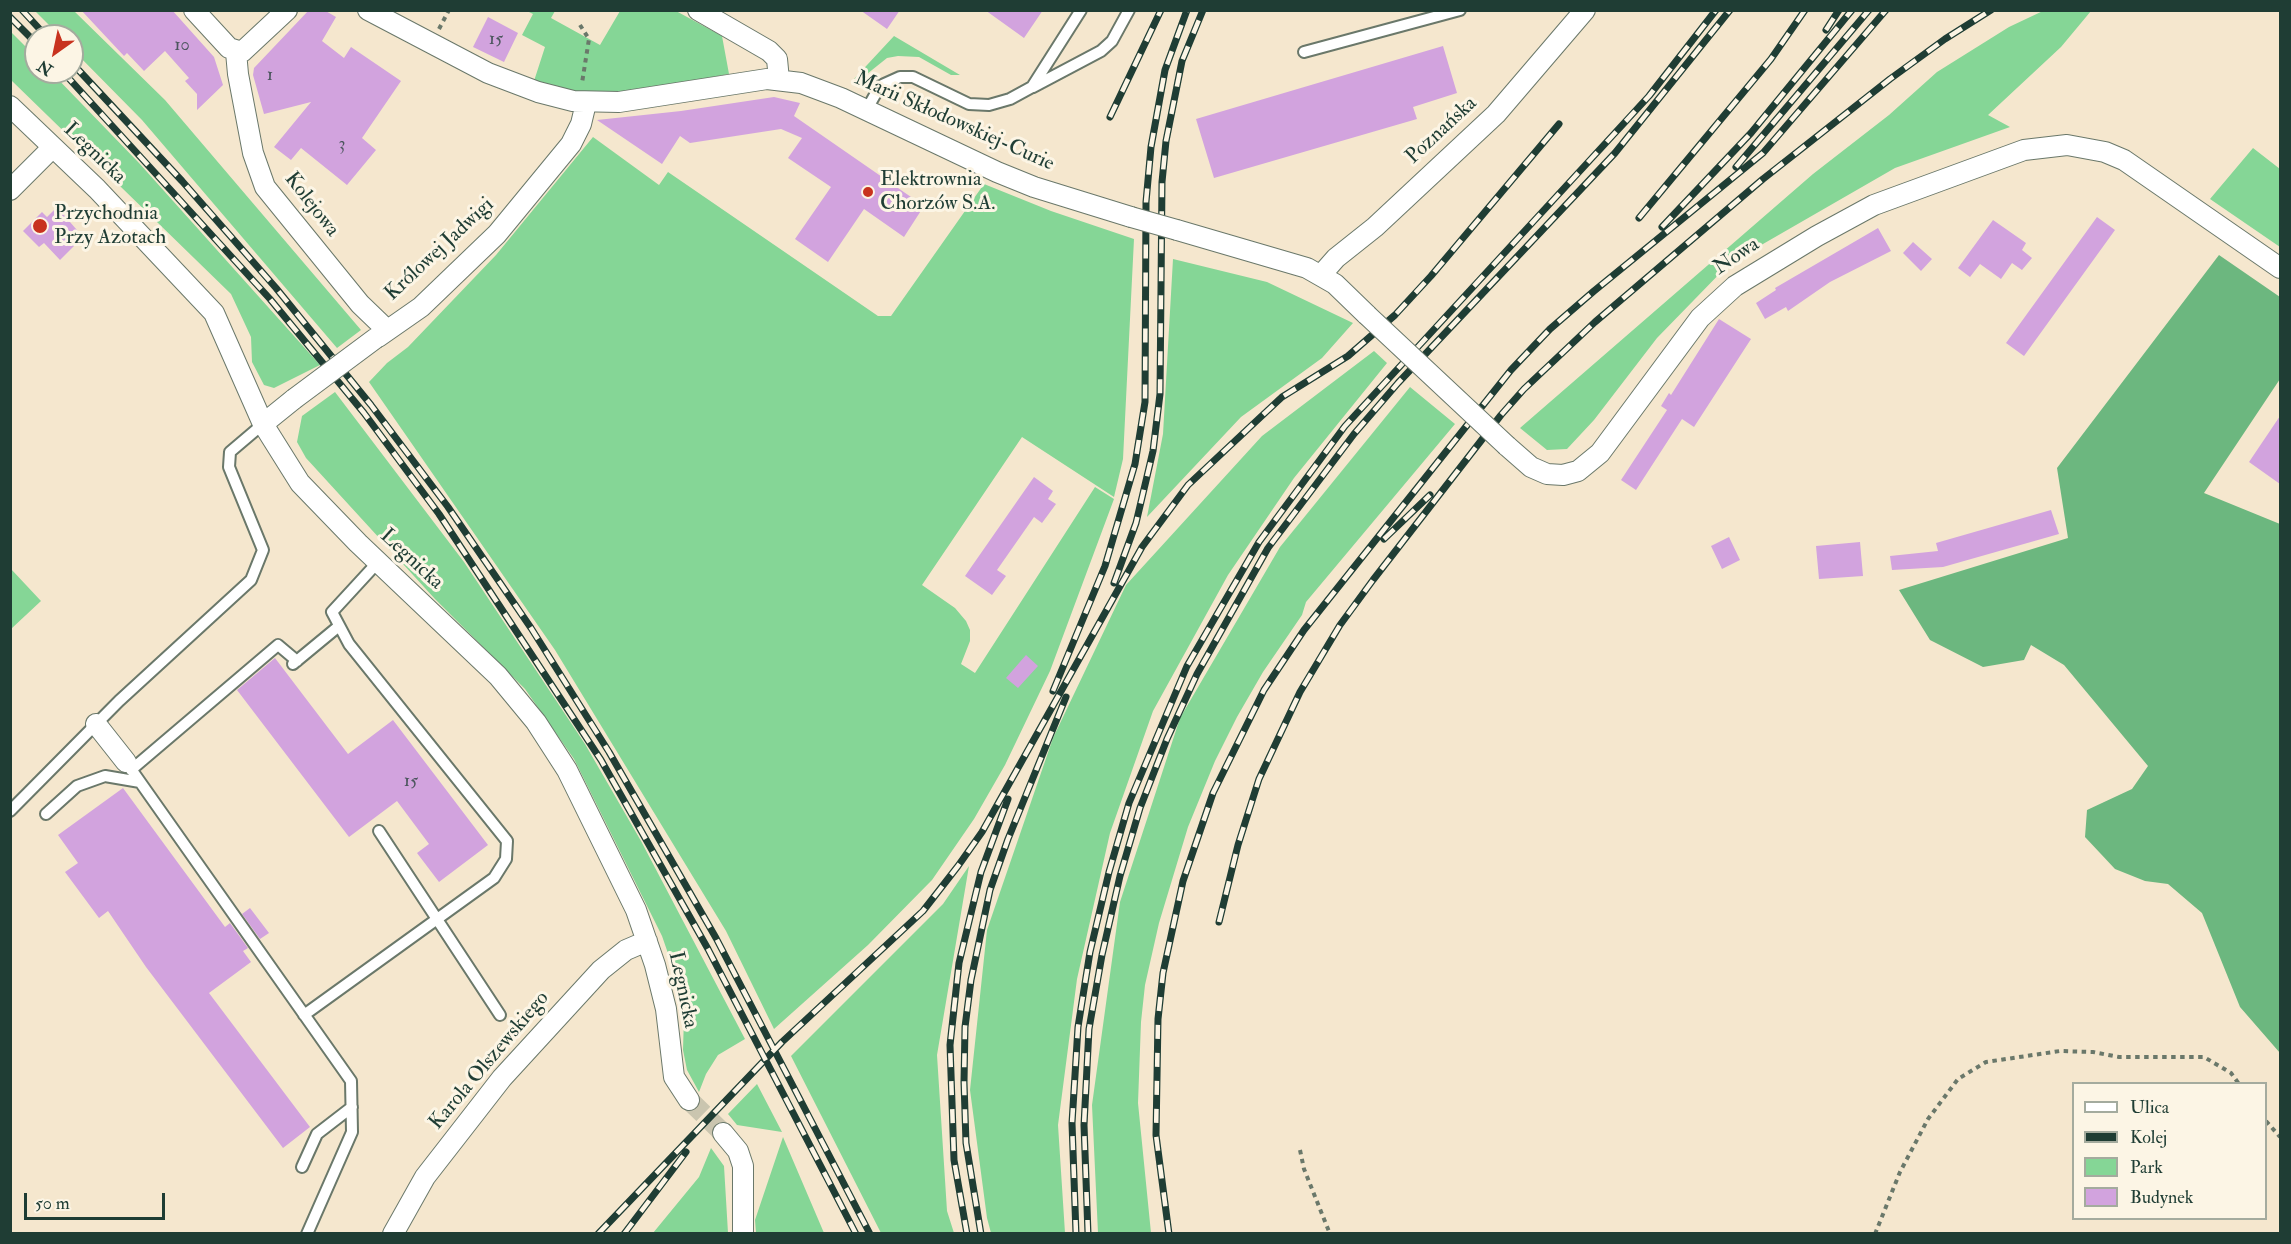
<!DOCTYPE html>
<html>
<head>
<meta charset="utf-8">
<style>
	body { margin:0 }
	#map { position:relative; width:2291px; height:1244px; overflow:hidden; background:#f5e7ce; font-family:"IM FELL Double Pica",serif }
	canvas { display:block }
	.frame { position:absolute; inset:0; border:12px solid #1f3d34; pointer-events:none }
	.legend { position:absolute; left:2072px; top:1082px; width:195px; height:138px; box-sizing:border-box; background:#fcf5e5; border:2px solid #a4ab9e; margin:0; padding:8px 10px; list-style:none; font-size:18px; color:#1f3d34 }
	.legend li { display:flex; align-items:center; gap:12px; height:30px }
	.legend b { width:30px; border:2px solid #a4ab9e }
	.north { position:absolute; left:24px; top:24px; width:60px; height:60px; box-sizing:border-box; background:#fcf5e5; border:2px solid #a4ab9e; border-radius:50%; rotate:213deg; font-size:16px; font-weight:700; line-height:24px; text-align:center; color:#1f3d34 }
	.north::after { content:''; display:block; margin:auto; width:21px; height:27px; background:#c8321e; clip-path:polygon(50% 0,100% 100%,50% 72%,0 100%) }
	.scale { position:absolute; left:24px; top:1193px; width:141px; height:27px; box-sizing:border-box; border:3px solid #1f3d34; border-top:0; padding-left:8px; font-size:18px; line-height:21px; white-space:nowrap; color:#1f3d34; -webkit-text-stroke:4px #fcf5e5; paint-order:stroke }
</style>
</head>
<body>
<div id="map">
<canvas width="2291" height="1244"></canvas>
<div class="frame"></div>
<ul class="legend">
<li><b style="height:8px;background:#fff"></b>Ulica</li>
<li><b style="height:8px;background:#1f3d34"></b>Kolej</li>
<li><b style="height:16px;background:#85d696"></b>Park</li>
<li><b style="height:16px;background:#d2a3de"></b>Budynek</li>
</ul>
<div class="north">N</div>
<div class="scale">50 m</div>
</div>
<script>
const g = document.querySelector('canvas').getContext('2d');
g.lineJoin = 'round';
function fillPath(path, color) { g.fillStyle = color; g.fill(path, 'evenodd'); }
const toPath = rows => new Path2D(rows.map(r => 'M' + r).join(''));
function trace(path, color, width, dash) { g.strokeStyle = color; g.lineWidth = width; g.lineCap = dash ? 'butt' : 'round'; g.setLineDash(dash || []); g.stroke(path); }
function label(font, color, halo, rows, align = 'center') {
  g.font = font + ' "IM FELL Double Pica",serif'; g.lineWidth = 6; g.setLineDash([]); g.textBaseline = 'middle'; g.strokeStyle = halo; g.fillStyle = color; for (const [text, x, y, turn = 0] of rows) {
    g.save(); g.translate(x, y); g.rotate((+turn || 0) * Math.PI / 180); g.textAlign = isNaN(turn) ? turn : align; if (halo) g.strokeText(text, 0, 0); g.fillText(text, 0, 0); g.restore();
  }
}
fillPath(toPath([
	[2045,10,2091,11,2061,47,1988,115,2010,127,1895,168,1730,263,1657,338,1594,420,1567,449,1547,450,1520,428,1813,174,1889,115,1937,72,2009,27],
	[35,11,74,11,165,100,361,330,337,348,142,120,72,49,72,36,60,36],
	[527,11,555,11,551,18,600,45,620,11,676,11,722,36,729,74,652,88,598,94,580,93,534,81,545,47,522,35,533,14],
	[10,31,36,57,36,72,51,72,139,163,320,365,274,388,264,385,252,362,251,337,231,294,11,80],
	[894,36,960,75,951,75,919,57,898,56,887,58,867,74,854,79],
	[593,137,659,185,668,172,878,316,891,316,984,184,1051,211,1134,239,1123,459,1114,497,1022,437,922,585,955,608,966,621,970,630,970,641,961,664,975,673,1095,487,1114,499,1050,671,1005,765,974,819,932,880,868,945,774,1029,726,931,555,650,369,382,387,363,408,347,496,255],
	[2253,148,2280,169,2280,247,2210,199],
	[1173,259,1267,282,1353,323,1322,358,1241,417,1147,517,1163,434],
	[1374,351,1387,363,1294,478,1228,575,1153,711,1110,833,1077,979,1058,1125,1065,1233,991,1233,987,1218,970,1090,987,930,1053,738,1126,585,1262,436],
	[1410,387,1455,424,1306,602,1302,615,1263,672,1237,717,1215,761,1188,827,1159,923,1145,985,1141,1022,1138,1103,1151,1233,1098,1233,1092,1105,1120,902,1180,718,1280,547],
	[335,392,464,562,585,744,641,841,745,1039,718,1055,706,1074,699,1092,687,1070,683,1050,684,1017,680,988,662,936,574,759,525,689,435,599,306,458,297,442,302,416],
	[11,569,41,601,11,629],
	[969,866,937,1055,947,1211,954,1233,881,1233,791,1056,943,904],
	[757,1084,782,1132,737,1125,728,1114],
	[783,1137,824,1233,756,1233,755,1220],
	[711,1148,724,1166,728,1233,653,1233,699,1177]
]), '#85d696');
fillPath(toPath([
	[2219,255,2280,297,2280,379,2204,493,2280,524,2280,1053,2240,1007,2202,913,2168,884,2145,881,2115,869,2085,837,2087,810,2132,789,2148,766,2064,665,2031,645,2024,660,1983,667,1930,640,1899,590,2068,538,2057,468]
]), '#6cb77f');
fillPath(toPath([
	[81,10,172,10,214,57,223,85,197,110,197,94,185,81,189,78,165,51,144,71,127,53,124,56],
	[309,10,324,10,336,17,322,41,344,58,351,47,401,81,362,138,376,150,347,185,301,148,291,160,274,147,311,102,264,114,253,75,254,68],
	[860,10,900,10,887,29],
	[985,10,1043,10,1024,38],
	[488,17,518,33,504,62,473,47],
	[1443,46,1457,93,1413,107,1417,119,1214,178,1196,119],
	[774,97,800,103,794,116,924,206,904,237,864,209,828,262,795,239,831,187,788,158,802,138,781,129,690,143,680,136,662,164,597,120,681,111],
	[57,207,83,237,60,260,44,243,39,247,23,231,42,212,47,217],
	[2097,217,2115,230,2024,356,2006,343],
	[1993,220,2026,243,2022,250,2032,258,2022,270,2012,263,2001,279,1980,264,1970,277,1958,268],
	[1878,228,1891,251,1830,282,1788,311,1786,307,1765,319,1756,303,1776,290,1775,288],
	[1913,242,1932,259,1921,271,1903,253],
	[1719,319,1751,339,1694,427,1682,419,1636,490,1621,480,1667,410,1661,406,1669,393,1671,395],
	[2280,416,2280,484,2249,462],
	[1034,477,1053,491,1048,499,1056,504,1042,523,1034,517,997,570,1006,576,992,595,965,576],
	[2051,510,2059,534,1943,567,1892,570,1890,556,1938,551,1936,543],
	[1729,537,1740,560,1722,569,1711,546],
	[1860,542,1863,576,1819,579,1816,546],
	[1026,655,1038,666,1018,688,1006,678],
	[275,658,348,754,393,720,488,845,439,882,417,853,429,844,397,801,349,837,237,690],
	[123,788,225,927,230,923,248,948,243,951,251,962,209,993,310,1127,283,1148,146,967,108,911,99,918,65,872,78,863,58,835],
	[250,908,269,933,260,939,242,914]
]), '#d2a3de');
trace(toPath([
	[689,1100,723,1133]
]), '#cac5af', 20, [20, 10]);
const lane = toPath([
	[1304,52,1460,10],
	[1033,87,1101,51,1112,41,1129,10],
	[867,109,880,86,900,77,913,77,969,104,989,105,1010,99,1032,87,1081,10],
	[293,664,339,626],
	[126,762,351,1081,352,1132,307,1234],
	[131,770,278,645,297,661],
	[10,811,119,701,251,580,263,550,229,467,230,452,263,424],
	[46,814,77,786,105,776,140,782],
	[379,831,500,1015],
	[304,1015,494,878,506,859,507,841,349,644,332,612,378,562],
	[302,1167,317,1134,352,1107]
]);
const street = toPath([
	[194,10,229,48,242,52,287,10],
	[368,10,488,73,538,92,573,101,619,102,767,79,801,83,841,98,997,172,1034,187,1131,217],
	[698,10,769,51,777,59,779,80],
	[236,52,238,74,253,153,265,187,360,304,387,330],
	[10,106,97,189,214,313,263,424,300,483,358,543,498,676,536,722,567,770,636,910,655,965,666,1009,674,1077,689,1100],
	[10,190,53,147],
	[1177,230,1307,268,1335,284,1367,315],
	[1321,275,1336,258,1375,227,1496,114,1585,10],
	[378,337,421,307,497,234,571,144,581,124,586,103],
	[263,424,294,399],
	[1507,446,1531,467,1547,474,1563,475,1578,471,1600,453,1700,318,1735,286,1817,236,1874,205,2024,150,2067,145,2105,152,2124,160,2280,268],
	[96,724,126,762],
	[723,1133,738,1151,743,1166,743,1234],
	[393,1234,425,1177,502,1078,601,970,626,950,647,941]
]);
trace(lane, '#6a786a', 14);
trace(street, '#6a786a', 22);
trace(toPath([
	[580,25,589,39,582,83],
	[439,29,449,10],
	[2266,1121,2280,1137],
	[1300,1150,1304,1169,1330,1234],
	[1875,1234,1900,1172,1928,1119,1958,1079,1986,1062,2060,1051,2093,1052,2119,1057,2204,1057,2231,1073,2239,1084]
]), '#6a786a', 4, [4.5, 4.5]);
trace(lane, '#fff', 10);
trace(street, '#fff', 20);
const rail = toPath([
	[22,10,46,36],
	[10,17,36,43],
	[1826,30,1839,10],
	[72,63,182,181,276,288,371,405,448,507,531,628,609,752,716,938,870,1234],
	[63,72,270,299,364,413,439,514,601,760,708,949,856,1234],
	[1110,117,1161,10],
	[1736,167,1869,10],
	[1639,218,1771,59,1805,10],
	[1662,227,1751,133,1852,10],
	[1384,539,1430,495],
	[1114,583,1136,523,1153,451,1160,394,1162,182,1166,141,1182,61,1203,10],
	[1053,691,1105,566,1135,464,1145,402,1146,202,1151,147,1165,70,1187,10],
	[1219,922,1238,845,1259,779,1300,692,1340,625,1373,580,1501,415,1524,389,1595,322,1763,179,1890,79,1945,39,1991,10],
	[598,1234,782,1042,923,911,958,866,982,832,1142,547,1188,485,1282,397,1348,356,1395,315,1431,276,1559,124],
	[624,1234,686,1152],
	[967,1234,954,1160,950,1045,959,963,981,872,1008,799],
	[981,1234,966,1143,964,1082,965,1027,971,980,990,890,1008,839,1066,697],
	[1076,1234,1072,1123,1078,1027,1090,952,1109,872,1129,803,1187,666,1259,542,1345,426,1649,96,1716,10],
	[1088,1234,1084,1125,1089,1029,1102,955,1120,876,1140,808,1167,739,1197,674,1268,548,1354,434,1398,383,1615,153,1730,10],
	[1169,1234,1156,1135,1158,1019,1163,973,1183,881,1213,793,1264,690,1304,630,1511,370,1550,329,1594,291,1763,153,1886,10]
]);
trace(rail, '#1f3d34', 7);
trace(rail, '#fcf5e5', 4.5, [14]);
const streetBridge = toPath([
	[1131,217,1177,230],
	[1367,315,1507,446],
	[294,399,376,338]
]);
trace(streetBridge, '#6a786a', 22, []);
trace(streetBridge, '#fff', 20);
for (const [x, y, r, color] of [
	[868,192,6,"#c8321e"],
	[40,226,8,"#c8321e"]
]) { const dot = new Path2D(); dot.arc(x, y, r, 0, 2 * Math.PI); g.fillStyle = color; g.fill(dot); trace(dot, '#fcf5e5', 2); }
label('18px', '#4c565e', null, [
	["15",496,40],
	["10",182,46],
	["1",270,76],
	["3",342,145],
	["15",411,782]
]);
label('21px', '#1f3d34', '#fcf5e5', [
	["Marii Skłodowskiej-Curie",954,122,24],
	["Poznańska",1442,131,-43],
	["Legnicka",94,154,44],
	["Kolejowa",311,205,52],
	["Królowej Jadwigi",440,250,-43],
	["Nowa",1737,257,-34],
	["Legnicka",411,560,43],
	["Legnicka",682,990,78],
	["Karola Olszewskiego",490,1061,-50]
]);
label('21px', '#1f3d34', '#fcf5e5', [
	["Elektrownia",880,180],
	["Chorzów S.A.",880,204],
	["Przychodnia",54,214],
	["Przy Azotach",54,238]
], 'left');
</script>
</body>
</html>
